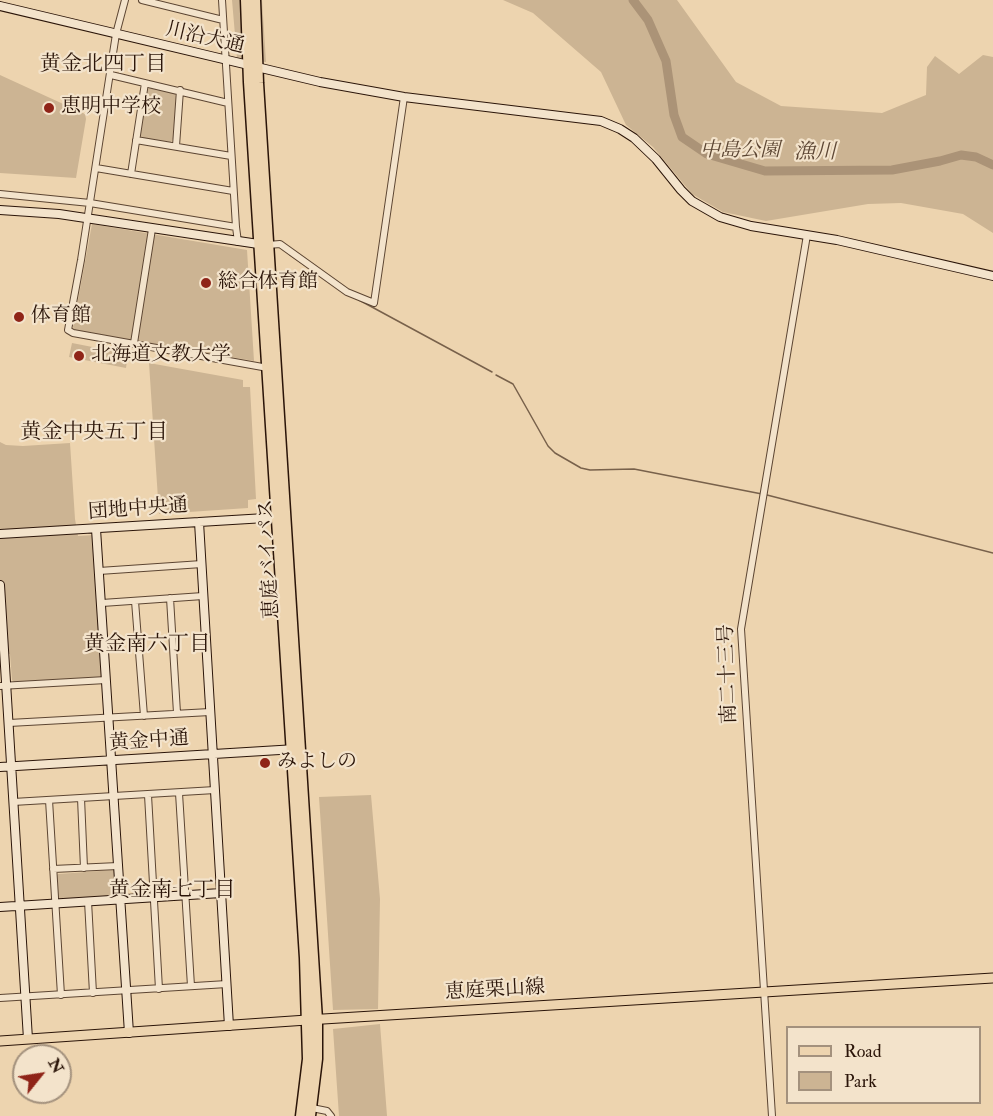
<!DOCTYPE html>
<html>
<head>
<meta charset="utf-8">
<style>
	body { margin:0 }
	#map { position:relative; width:993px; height:1116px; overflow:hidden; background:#edd4af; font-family:"IM FELL Double Pica",serif }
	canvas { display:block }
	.legend { position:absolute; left:786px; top:1026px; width:195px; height:78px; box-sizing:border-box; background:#f3e3cb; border:2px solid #a3917d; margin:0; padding:8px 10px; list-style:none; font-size:18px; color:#2b1509 }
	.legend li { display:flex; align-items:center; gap:12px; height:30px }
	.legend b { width:30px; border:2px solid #a3917d }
	.north { position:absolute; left:12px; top:1044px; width:60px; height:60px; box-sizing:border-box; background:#f3e3cb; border:2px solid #a3917d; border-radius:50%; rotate:60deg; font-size:16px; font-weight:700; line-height:24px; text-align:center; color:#2b1509 }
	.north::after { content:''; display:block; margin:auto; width:21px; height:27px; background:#8f2418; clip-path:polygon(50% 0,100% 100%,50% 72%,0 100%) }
</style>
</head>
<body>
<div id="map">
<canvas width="993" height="1116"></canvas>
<ul class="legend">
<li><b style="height:8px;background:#edd4af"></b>Road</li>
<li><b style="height:16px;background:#ccb493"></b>Park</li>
</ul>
<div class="north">N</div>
</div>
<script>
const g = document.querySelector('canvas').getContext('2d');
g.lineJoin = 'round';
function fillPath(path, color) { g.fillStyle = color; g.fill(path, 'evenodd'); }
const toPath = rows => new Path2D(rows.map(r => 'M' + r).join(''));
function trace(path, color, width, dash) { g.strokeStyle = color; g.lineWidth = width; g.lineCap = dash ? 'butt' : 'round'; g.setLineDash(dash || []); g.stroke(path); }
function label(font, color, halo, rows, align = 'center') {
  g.font = font + ' "IM FELL Double Pica","Noto Serif JP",serif'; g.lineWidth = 4.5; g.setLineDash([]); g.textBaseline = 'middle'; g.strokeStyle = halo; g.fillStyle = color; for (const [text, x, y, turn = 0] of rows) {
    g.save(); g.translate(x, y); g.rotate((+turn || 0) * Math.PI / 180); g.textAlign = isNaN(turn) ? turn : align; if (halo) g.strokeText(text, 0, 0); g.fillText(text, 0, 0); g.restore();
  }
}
fillPath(toPath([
	[232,0,262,0,266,62,237,58],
	[503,0,677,0,736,82,781,106,882,113,926,95,927,67,935,56,959,74,983,55,993,57,993,233,963,214,901,203,868,204,766,221,723,212,692,194,653,147,626,125,601,72,533,13],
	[0,75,85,114,86,119,76,178,0,173],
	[150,88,174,92,176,96,173,139,171,142,142,138,140,134,148,89],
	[92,224,247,250,254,361,75,330,73,327],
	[72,343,128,354,126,368,69,357],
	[149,363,243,380,243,387,250,387,256,499,248,500,248,508,159,514],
	[0,442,6,445,23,446,70,443,75,519,78,536,94,535,102,677,15,683,12,680,10,654,0,654],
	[371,795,380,899,378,1009,333,1010,319,797],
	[114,870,116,892,114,896,60,900,58,898,56,877,58,874],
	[380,1024,387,1116,339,1116,333,1029]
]), '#ccb493');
trace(toPath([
	[290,255,336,287],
	[359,300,492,372],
	[496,375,513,384,548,446,555,453,581,468,590,470,634,469,762,494],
	[767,495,993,553]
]), '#78614b', 1.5);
trace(toPath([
	[633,0,648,20,666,61,674,115,682,137,707,154,765,171,892,170,940,161,961,155,976,157,993,165]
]), '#ab9377', 9);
const street = toPath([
	[125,0,116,34,81,260,68,330,73,333,268,368],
	[142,0,223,20],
	[222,0,236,227,238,242],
	[111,75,228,103],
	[136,140,231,156],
	[176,146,180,90],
	[96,168,233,191],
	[131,174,145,83],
	[0,194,90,203,236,227],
	[268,245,280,244,347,292,374,303,404,97],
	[134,343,152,229],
	[99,571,202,564],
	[170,598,177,713],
	[135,601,144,716],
	[102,603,203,596],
	[0,686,106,680],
	[9,723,210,712],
	[179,793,191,986],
	[148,795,159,989],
	[81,798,84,868],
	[49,800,61,995],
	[13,802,215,790],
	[53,869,118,866],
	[88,901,93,993],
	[0,998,227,984],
	[312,1108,327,1111,331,1116],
	[772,1116,741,629,807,235]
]);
const secondary = toPath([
	[0,6,320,82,404,97,601,121,620,129,634,138,656,159,681,190,692,201,720,217,751,226,837,240,993,276],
	[0,210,59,214,265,245],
	[199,522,229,1026],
	[96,529,129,1033],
	[0,534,282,517],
	[0,585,28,1039],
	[0,767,296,749],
	[0,907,221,893]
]);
const primary = toPath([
	[0,1041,307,1020,993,978]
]);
const highway = toPath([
	[246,0,249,82,305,958,308,1059,301,1116],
	[255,0,258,83,317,1020,317,1059,310,1116]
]);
trace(street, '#5c4532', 8);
trace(secondary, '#2b1509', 10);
trace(primary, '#2b1509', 11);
trace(highway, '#2b1509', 13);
trace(street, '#f3e3cb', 6);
trace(secondary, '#f3e3cb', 8);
trace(primary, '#edd4af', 9);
trace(highway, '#edd4af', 10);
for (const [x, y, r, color] of [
	[49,108,6,"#8f2418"],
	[206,283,6,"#8f2418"],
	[19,317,6,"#8f2418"],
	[79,356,6,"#8f2418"],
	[265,763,6,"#8f2418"]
]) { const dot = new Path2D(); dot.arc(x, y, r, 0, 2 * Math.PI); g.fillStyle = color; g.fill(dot); trace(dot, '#f3e3cb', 2); }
label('20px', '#2b1509', '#f3e3cb', [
	["川沿大通",205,39,13],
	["団地中央通",138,510,-4],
	["恵庭バイパス",270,559,-93],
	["南二十三号",729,674,-92],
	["黄金中通",149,742,-4],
	["恵庭栗山線",495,991,-3]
]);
label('20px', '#2b1509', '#f3e3cb', [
	["恵明中学校",61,108],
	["総合体育館",218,283],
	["体育館",31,317],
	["北海道文教大学",91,356],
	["みよしの",277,763]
], 'left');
label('italic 20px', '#5b4532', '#f3e3cb', [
	["中島公園",740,152]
]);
label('21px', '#2b1509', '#f3e3cb', [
	["黄金北四丁目",103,65],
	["黄金中央五丁目",94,433],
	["黄金南六丁目",147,645],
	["黄金南七丁目",172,891]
]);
label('italic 21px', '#5e4735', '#f3e3cb', [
	["漁川",815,153]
]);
</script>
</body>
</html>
